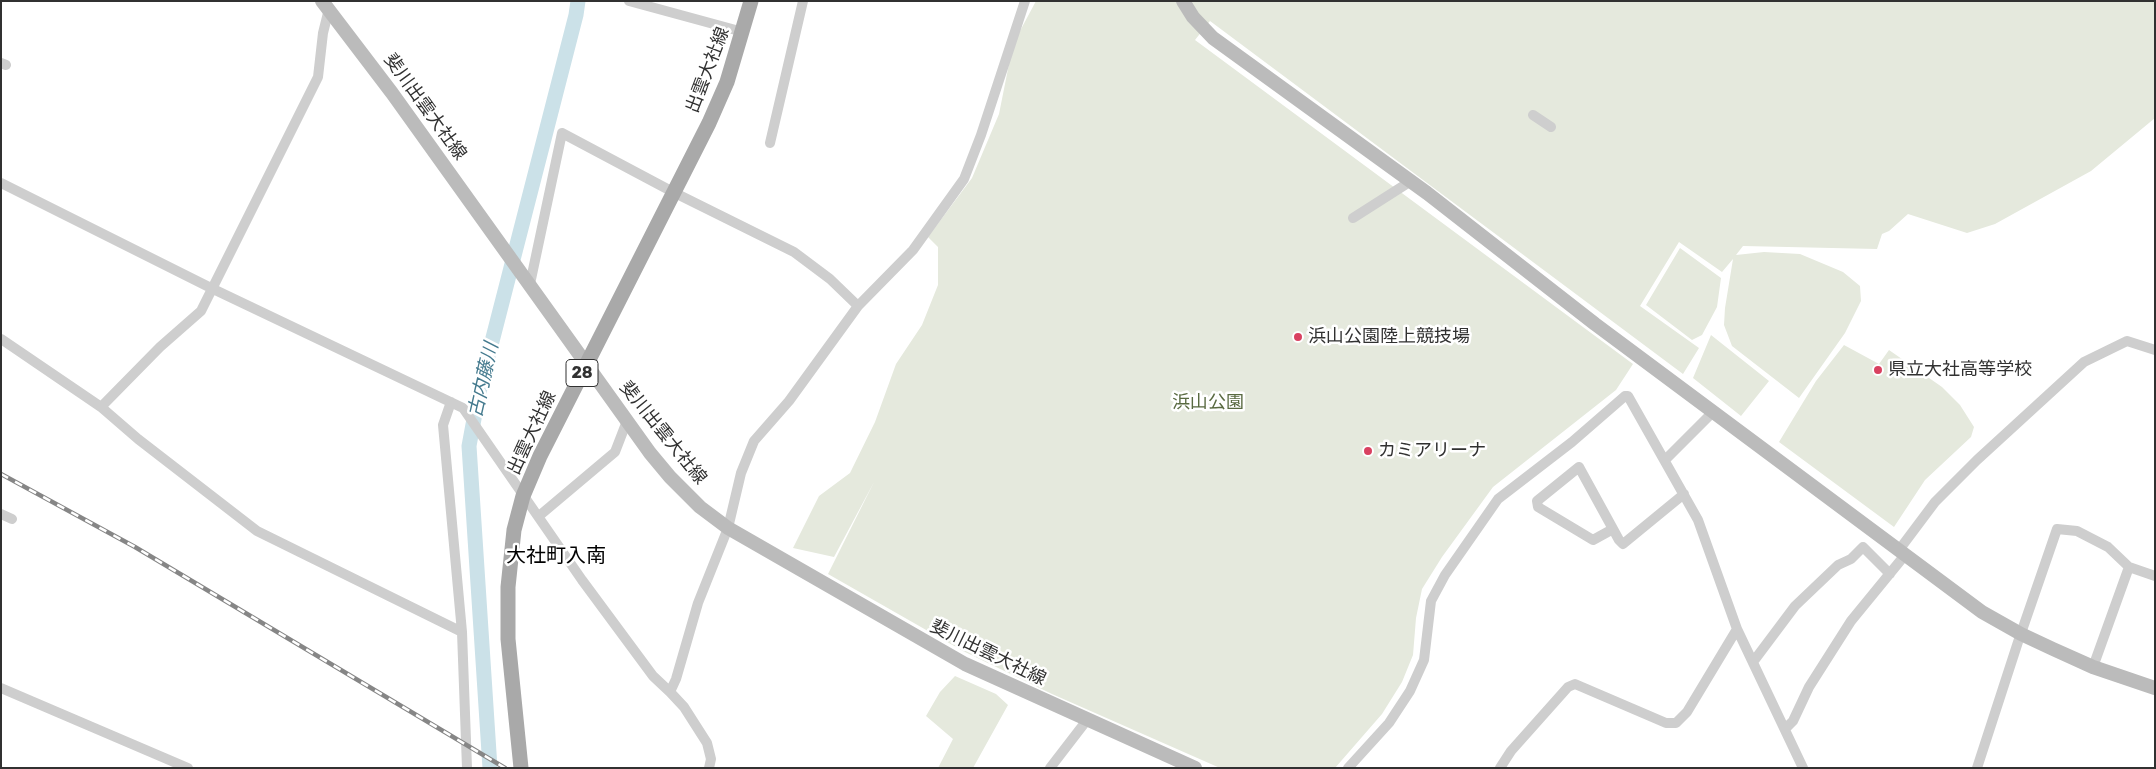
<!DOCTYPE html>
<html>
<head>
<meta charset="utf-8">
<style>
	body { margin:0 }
	#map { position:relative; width:2156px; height:769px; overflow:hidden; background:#fff; font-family:Rubik,sans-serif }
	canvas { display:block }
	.frame { position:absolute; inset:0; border:2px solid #313131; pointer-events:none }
</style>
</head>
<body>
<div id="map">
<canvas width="2156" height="769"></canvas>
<div class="frame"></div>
</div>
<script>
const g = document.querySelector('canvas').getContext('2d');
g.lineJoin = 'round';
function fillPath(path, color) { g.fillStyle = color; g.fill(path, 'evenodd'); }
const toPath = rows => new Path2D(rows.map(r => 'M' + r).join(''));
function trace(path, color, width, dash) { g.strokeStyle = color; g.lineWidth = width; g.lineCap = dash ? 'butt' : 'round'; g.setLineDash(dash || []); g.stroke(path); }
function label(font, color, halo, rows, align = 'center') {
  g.font = font + ' Rubik,"Noto Sans JP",sans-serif'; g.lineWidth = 5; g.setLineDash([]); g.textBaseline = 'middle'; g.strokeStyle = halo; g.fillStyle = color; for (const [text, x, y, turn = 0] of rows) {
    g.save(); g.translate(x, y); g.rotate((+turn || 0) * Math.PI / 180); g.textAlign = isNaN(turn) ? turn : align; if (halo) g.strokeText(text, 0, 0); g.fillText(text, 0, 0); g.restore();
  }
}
fillPath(toPath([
	[1036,1,2155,1,2155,118,2091,171,1995,224,1967,233,1908,214,1889,231,1882,234,1877,249,1743,246,1736,255,1764,252,1800,254,1843,272,1860,286,1861,301,1845,333,1799,398,1732,346,1724,325,1725,308,1733,259,1722,272,1679,242,1640,306,1699,348,1683,374,1210,21,1195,40,1633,364,1616,390,1493,487,1442,557,1422,589,1416,618,1413,655,1402,682,1382,714,1335,768,1220,768,1052,694,963,651,828,574,874,482,834,557,793,548,819,496,850,473,875,422,896,364,922,325,938,285,938,247,928,237,972,178,999,114,1013,44],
	[1680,248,1721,278,1717,307,1702,335,1692,340,1646,305],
	[1711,335,1769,381,1741,416,1693,378],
	[1844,345,1879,364,1889,350,1942,387,1960,405,1974,427,1971,437,1925,480,1894,527,1779,442,1816,381],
	[955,676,996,694,1008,705,973,768,938,768,953,739,926,716,940,692]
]), '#e5e9dd');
trace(toPath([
	[490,768,469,446,479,392,576,15,578,1]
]), '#cbe1e8', 15);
trace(toPath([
	[629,1,743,32],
	[1,63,6,65],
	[1533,115,1551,127],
	[770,143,803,1],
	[1,183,211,288,463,408,582,580,653,676,670,692],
	[1353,218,1411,181],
	[530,284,562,133,673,192,794,252,830,279,858,306],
	[1,339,101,407,138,439,257,531,462,632],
	[451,402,443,425,462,632,467,768],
	[101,407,160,347,201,311,318,77,323,33,329,9],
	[1665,460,1713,412],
	[1,514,12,519],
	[539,516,615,452,627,421],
	[1613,529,1593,540,1538,507,1537,501,1579,467,1613,529,1619,540,1623,544,1684,494],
	[1899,550,1935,502,1977,460,2084,362,2127,341,2155,350],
	[1753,662,1795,606,1838,565,1851,559,1863,547,1890,574],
	[2093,667,2129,567],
	[1,688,188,768],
	[1785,729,1793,721,1809,687,1851,621,1905,555],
	[709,768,711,759,707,743,684,707,670,692,676,679,698,603,728,528,741,473,754,441,789,401,858,306,913,250,964,179,981,135,1025,1],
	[1050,768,1087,720],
	[1348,768,1389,723,1410,691,1424,660,1431,601,1445,575,1498,499,1572,442,1625,396,1628,396,1698,520,1737,629,1803,768],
	[1500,768,1511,751,1568,687,1575,684,1666,723,1676,723,1687,712,1737,629],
	[1977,768,2018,642,2057,529,2077,531,2108,547,2129,567,2155,576]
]), '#cecece', 10);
trace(toPath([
	[322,1,392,93,650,453,670,477,700,507,728,528,965,664,1195,768],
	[1183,1,1193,17,1213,38,1427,193,1595,324,1982,612,2021,634,2053,649,2093,667,2155,688]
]), '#bbb', 14);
trace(toPath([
	[521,768,508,639,508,587,514,530,523,496,540,456,709,123,727,82,751,1]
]), '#a9a9a9', 15);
const rail = toPath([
	[1,474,135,547,505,768]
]);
trace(rail, '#868686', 4.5);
trace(rail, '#fff', 2.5, [8]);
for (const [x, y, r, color] of [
	[1298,337,5,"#d94160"],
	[1878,370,5,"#d94160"],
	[1368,451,5,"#d94160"]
]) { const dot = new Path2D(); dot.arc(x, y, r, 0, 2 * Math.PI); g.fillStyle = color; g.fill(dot); trace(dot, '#fff', 2); }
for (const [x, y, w] of [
	[582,373,32]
]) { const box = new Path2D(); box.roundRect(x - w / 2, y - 13.5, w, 27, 4); g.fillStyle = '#fff'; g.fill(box); trace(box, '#313131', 1); }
label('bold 16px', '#313131', null, [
	["28",582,373]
]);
label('18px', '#313131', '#fff', [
	["出雲大社線",708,70,-69],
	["斐川出雲大社線",425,107,54],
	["出雲大社線",532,433,-65],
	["斐川出雲大社線",663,433,51],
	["斐川出雲大社線",988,653,26]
]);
label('18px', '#313131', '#fff', [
	["浜山公園陸上競技場",1308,337],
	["県立大社高等学校",1888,370],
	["カミアリーナ",1378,451]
], 'left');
label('18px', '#596a41', '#fff', [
	["浜山公園",1208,403]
]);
label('italic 19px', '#447a8e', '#fff', [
	["古内藤川",484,380,-77]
]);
label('20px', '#000', '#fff', [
	["大社町入南",556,556]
]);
</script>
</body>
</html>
